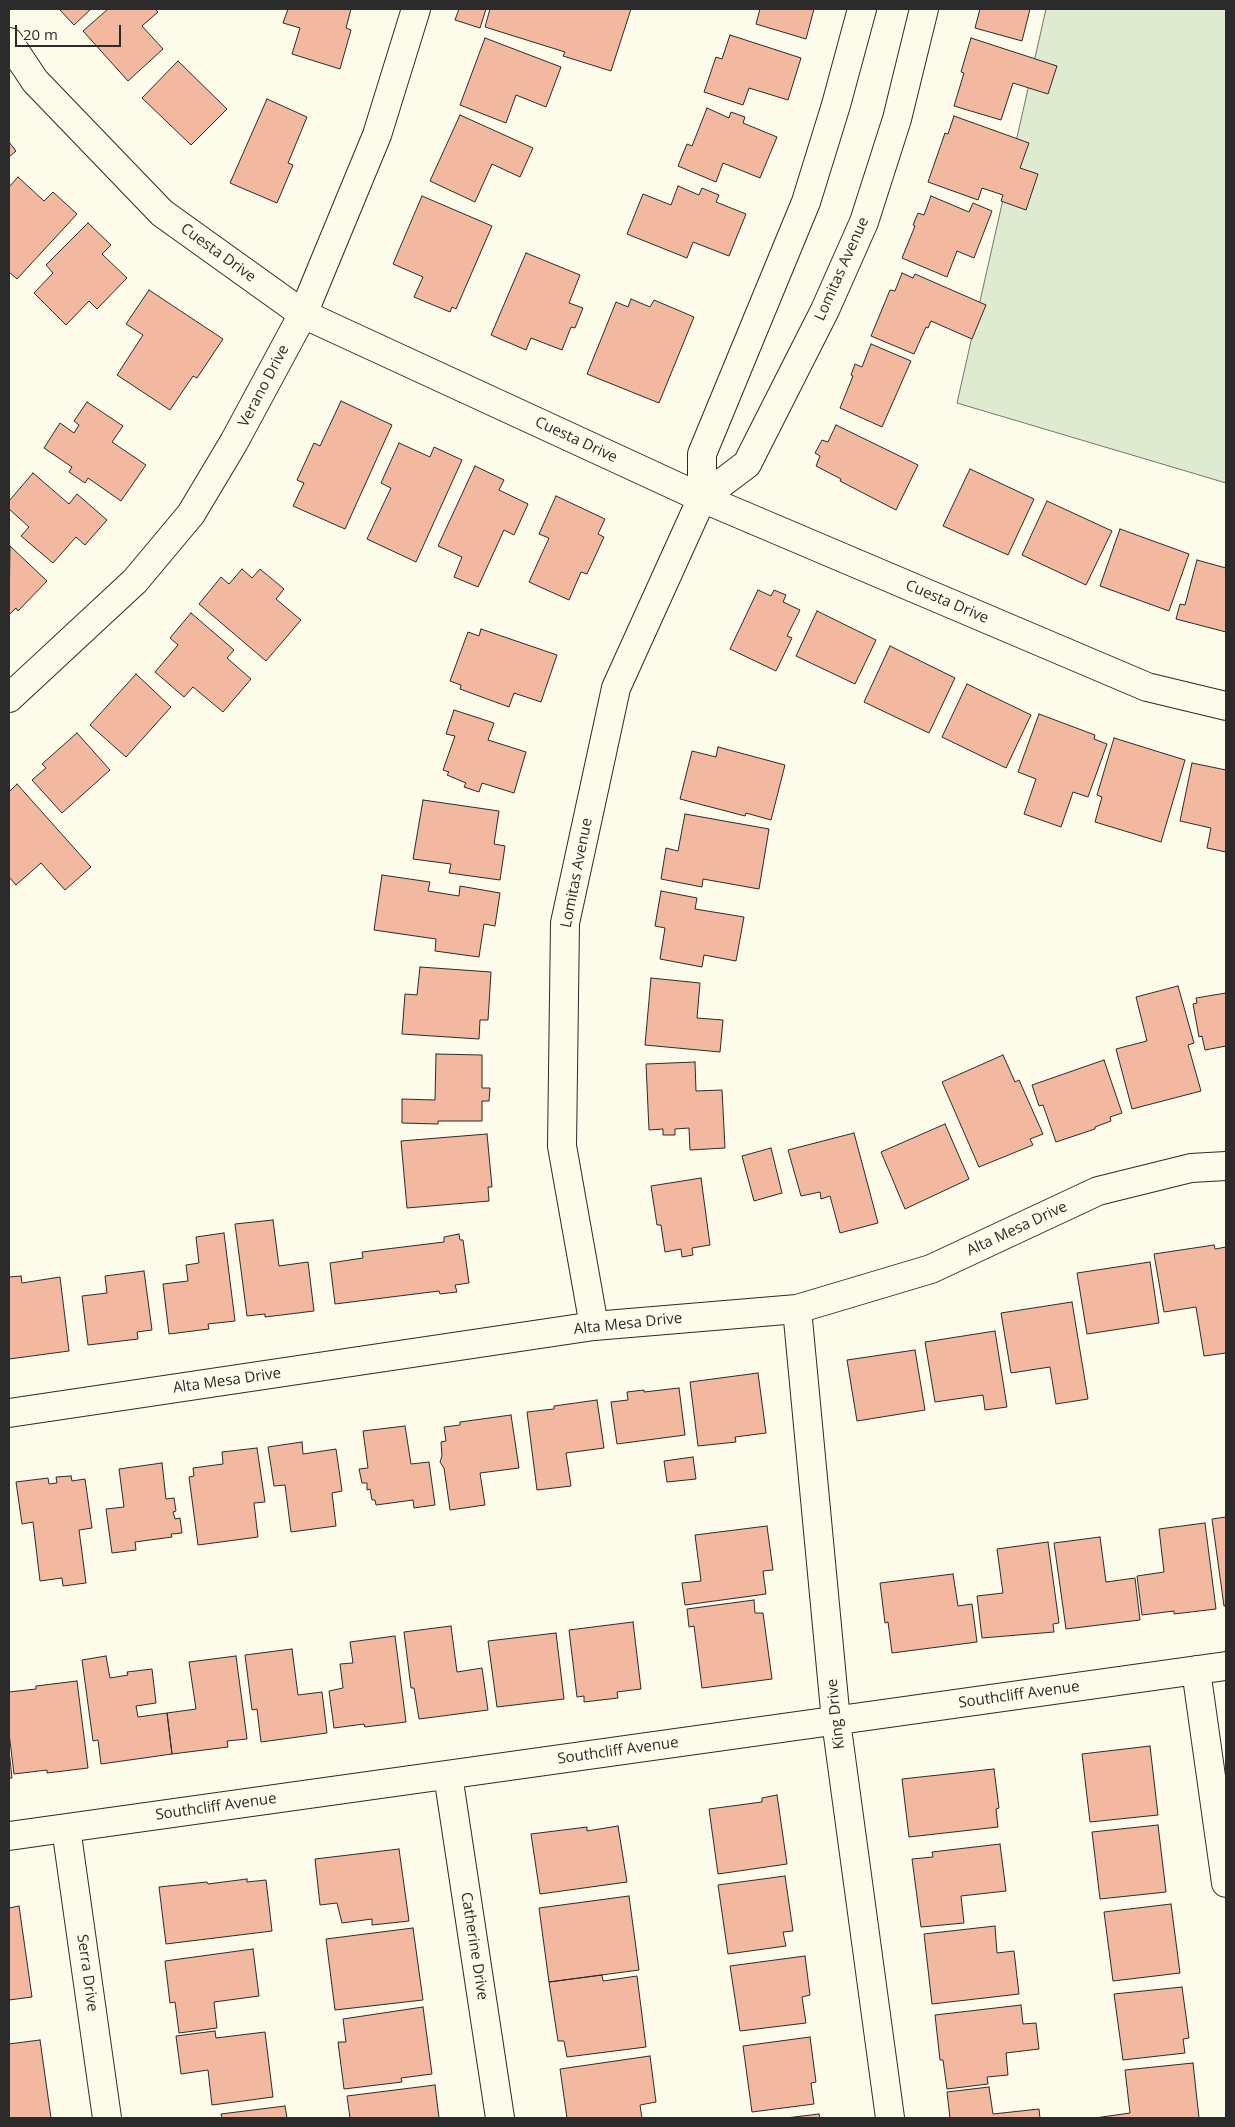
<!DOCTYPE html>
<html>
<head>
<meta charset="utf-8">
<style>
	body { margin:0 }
	#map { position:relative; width:1235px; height:2127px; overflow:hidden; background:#fdfbea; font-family:"Open Sans",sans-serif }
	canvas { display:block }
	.frame { position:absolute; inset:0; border:10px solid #2b2b2b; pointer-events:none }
	.scale { position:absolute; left:15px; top:25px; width:106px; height:22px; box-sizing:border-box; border:2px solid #2b2b2b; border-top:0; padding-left:6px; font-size:15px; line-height:18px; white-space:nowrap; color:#2b2b2b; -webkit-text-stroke:4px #fdfbea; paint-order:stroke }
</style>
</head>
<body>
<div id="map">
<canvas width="1235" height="2127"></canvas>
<div class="frame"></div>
<div class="scale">20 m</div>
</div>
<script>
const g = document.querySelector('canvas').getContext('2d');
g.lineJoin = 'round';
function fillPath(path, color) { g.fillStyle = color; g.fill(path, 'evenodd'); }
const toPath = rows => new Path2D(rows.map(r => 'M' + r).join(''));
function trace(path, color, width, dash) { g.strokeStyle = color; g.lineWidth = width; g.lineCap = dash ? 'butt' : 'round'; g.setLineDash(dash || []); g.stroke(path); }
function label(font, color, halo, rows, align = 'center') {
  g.font = font + ' "Open Sans",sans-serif'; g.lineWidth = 4; g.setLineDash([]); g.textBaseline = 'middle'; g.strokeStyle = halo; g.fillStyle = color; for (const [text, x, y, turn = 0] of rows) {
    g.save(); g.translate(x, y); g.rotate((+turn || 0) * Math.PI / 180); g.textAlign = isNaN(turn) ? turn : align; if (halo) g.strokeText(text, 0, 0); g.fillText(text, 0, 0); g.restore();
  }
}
const green = toPath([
	[1046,9,1226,9,1226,483,957,403,1046,9]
]);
fillPath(green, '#deebd1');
trace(green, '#74746e', 1);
const building = toPath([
	[59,9,91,9,74,25,59,9],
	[108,9,155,9,158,12,142,26,163,49,128,81,83,31,108,9],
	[288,9,351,9,346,28,351,30,340,69,292,54,300,28,283,23,288,9],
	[459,9,486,9,480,28,455,20,459,9],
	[490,9,631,9,611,71,563,56,565,52,485,27,490,9],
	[760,9,814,9,806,39,756,24,760,9],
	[980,9,1030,9,1022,41,975,28,980,9],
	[730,35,801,58,788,100,749,88,743,105,704,92,716,57,722,59,730,35],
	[485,38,561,67,546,107,516,95,506,123,460,105,485,38],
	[971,38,1057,66,1048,94,1013,83,1001,120,954,106,964,73,961,72,971,38],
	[178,61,227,109,191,145,142,98,178,61],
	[267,99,307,117,288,163,293,165,277,203,230,183,267,99],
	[707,108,729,118,731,112,745,117,743,123,777,137,760,178,723,163,716,182,678,166,687,144,692,146,707,108],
	[460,115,533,148,520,177,492,164,475,202,430,181,460,115],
	[954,116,1029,143,1020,168,1038,174,1026,210,1001,201,1003,195,982,188,978,200,928,182,945,133,948,134,954,116],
	[9,142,16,151,9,157,9,142],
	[18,177,44,201,53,192,77,214,17,279,9,272,9,187,18,177],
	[678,186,699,195,702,188,719,195,716,202,746,214,729,256,693,242,687,258,627,234,643,194,671,205,678,186],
	[422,196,492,226,456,309,452,307,450,312,414,297,423,277,393,264,422,196],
	[931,196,969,212,973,203,992,211,974,258,957,251,947,277,902,258,915,226,913,225,918,213,924,215,931,196],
	[88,223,111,245,102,254,127,278,97,309,89,301,66,325,34,293,53,273,46,265,88,223],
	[526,253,580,275,569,303,583,308,575,328,571,327,562,350,531,338,526,350,491,335,526,253],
	[902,273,913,278,915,274,986,305,972,339,931,321,928,328,926,327,914,354,871,336,890,290,895,291,902,273],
	[149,290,223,339,197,378,193,376,170,410,117,375,143,335,126,324,149,290],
	[631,299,650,307,654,300,694,317,659,403,587,374,616,302,628,307,631,299],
	[871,344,911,361,882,427,840,408,853,376,851,375,855,364,862,367,871,344],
	[341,401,392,425,345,529,293,506,304,483,297,480,314,443,320,446,341,401],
	[87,402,123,426,112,442,146,465,121,501,88,478,85,483,69,472,72,467,44,448,60,423,74,433,79,425,74,421,87,402],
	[836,425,918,465,896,510,840,481,841,479,816,466,820,456,815,453,822,440,828,442,836,425],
	[399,443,430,457,434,447,462,460,416,562,367,539,391,488,381,483,399,443],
	[475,466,504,480,499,490,528,504,514,535,504,530,478,587,454,577,462,557,438,546,475,466],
	[970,469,1034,499,1008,555,943,526,970,469],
	[33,473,69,504,77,494,107,520,85,545,76,537,53,563,21,536,29,527,9,509,9,501,33,473],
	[556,496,605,519,598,534,604,537,587,574,581,572,569,600,529,582,549,538,539,534,556,496],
	[1047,501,1112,531,1086,585,1022,555,1047,501],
	[1120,529,1189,554,1169,611,1100,586,1120,529],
	[10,546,47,581,18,611,16,608,9,615,10,546],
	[1197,560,1226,568,1226,632,1176,619,1180,604,1185,605,1197,560],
	[242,569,252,578,260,569,284,589,276,599,301,620,266,661,199,604,221,577,229,584,242,569],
	[758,590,771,596,774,590,786,595,783,602,800,610,787,636,792,638,776,671,730,649,758,590],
	[817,611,876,640,855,684,796,656,817,611],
	[191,613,234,650,227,658,251,679,223,712,193,687,184,697,155,672,178,645,170,638,191,613],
	[481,629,557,655,541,702,514,693,509,707,460,689,461,685,450,681,468,632,479,636,481,629],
	[890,646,955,678,929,733,864,702,890,646],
	[136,674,171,707,126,757,90,725,136,674],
	[967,684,1031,715,1006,768,942,737,967,684],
	[454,710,494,723,488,740,526,752,514,793,482,783,479,792,464,787,466,783,447,775,449,772,443,770,455,736,446,734,454,710],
	[1039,714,1095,735,1094,739,1107,744,1088,797,1073,792,1061,827,1024,814,1036,779,1018,772,1039,714],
	[77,733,110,770,62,813,32,780,46,768,42,764,77,733],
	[1114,738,1185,760,1161,842,1095,822,1102,797,1097,795,1114,738],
	[718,747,785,765,771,820,746,813,745,816,680,799,692,751,716,757,718,747],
	[1192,763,1226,770,1226,852,1207,848,1211,828,1180,821,1192,763],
	[17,784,91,867,65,890,41,863,16,885,9,877,9,792,17,784],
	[423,800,499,811,494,844,505,846,500,880,449,873,451,864,413,859,423,800],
	[685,814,769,829,759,889,703,879,702,887,661,879,666,848,678,851,685,814],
	[382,875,430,882,428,891,459,896,460,886,500,893,495,926,484,924,479,957,435,951,436,939,374,930,382,875],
	[661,891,697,898,695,909,744,917,736,961,704,955,702,967,660,959,665,928,655,926,661,891],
	[420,967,491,972,488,1020,480,1020,479,1039,402,1034,405,994,417,995,420,967],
	[651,978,700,983,697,1018,723,1020,720,1052,645,1045,651,978],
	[1178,986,1194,1043,1188,1045,1201,1091,1132,1109,1116,1049,1147,1041,1136,997,1178,986],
	[1226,993,1226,1046,1205,1050,1202,1036,1199,1037,1193,1004,1197,1003,1196,998,1226,993],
	[436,1054,482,1055,482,1088,490,1088,489,1101,482,1101,482,1121,438,1121,438,1124,402,1123,402,1099,435,1100,436,1054],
	[1003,1055,1015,1082,1019,1080,1043,1134,1030,1139,1033,1145,979,1167,942,1082,1003,1055],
	[1104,1060,1122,1113,1110,1117,1111,1121,1095,1127,1095,1129,1056,1142,1043,1105,1039,1106,1032,1085,1104,1060],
	[695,1062,696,1091,722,1090,725,1148,690,1150,689,1128,675,1129,675,1135,663,1135,663,1129,649,1130,646,1064,695,1062],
	[945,1124,969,1179,905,1209,881,1152,945,1124],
	[854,1133,878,1223,840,1233,830,1196,821,1199,820,1192,801,1196,788,1150,854,1133],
	[487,1134,492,1187,488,1187,489,1201,407,1208,401,1141,487,1134],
	[771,1148,782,1193,754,1201,742,1156,771,1148],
	[701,1178,710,1245,692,1248,693,1255,682,1257,681,1249,665,1252,661,1225,657,1225,651,1186,701,1178],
	[273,1220,279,1266,308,1262,314,1311,265,1317,265,1314,247,1316,235,1224,273,1220],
	[224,1233,235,1321,208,1324,209,1329,169,1334,163,1284,188,1281,186,1265,199,1263,196,1237,224,1233],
	[459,1234,460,1240,463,1240,469,1283,455,1285,457,1292,440,1294,439,1291,335,1304,330,1263,363,1258,362,1252,444,1242,444,1237,459,1234],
	[1214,1245,1215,1249,1226,1247,1226,1353,1204,1356,1196,1307,1164,1312,1154,1254,1214,1245],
	[1150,1262,1159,1323,1087,1334,1077,1273,1150,1262],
	[144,1271,152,1330,137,1332,138,1339,88,1345,82,1296,107,1293,105,1276,144,1271],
	[21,1276,22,1283,60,1277,69,1351,9,1359,9,1277,21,1276],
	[1072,1302,1088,1399,1056,1404,1050,1367,1011,1373,1001,1313,1072,1302],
	[995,1331,1007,1407,985,1410,983,1395,935,1402,925,1342,995,1331],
	[915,1350,925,1410,857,1421,847,1360,915,1350],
	[758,1373,766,1433,735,1437,736,1442,698,1446,690,1382,758,1373],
	[679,1388,685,1435,617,1444,611,1402,628,1400,627,1392,644,1390,644,1392,679,1388],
	[597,1400,604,1448,566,1453,571,1486,537,1490,527,1412,554,1409,554,1406,597,1400],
	[511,1415,519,1468,480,1473,485,1505,450,1510,444,1468,440,1462,442,1456,441,1442,446,1441,444,1427,460,1425,460,1422,511,1415],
	[405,1426,411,1464,429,1462,435,1505,414,1508,413,1500,376,1505,375,1500,372,1500,370,1489,367,1490,367,1483,362,1483,359,1469,368,1468,363,1431,405,1426],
	[302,1442,303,1454,336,1449,342,1491,332,1493,336,1526,291,1532,285,1485,274,1486,268,1447,302,1442],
	[257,1448,265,1502,254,1503,258,1537,198,1545,189,1477,194,1476,193,1468,223,1464,222,1452,257,1448],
	[693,1457,696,1479,667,1482,664,1461,693,1457],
	[162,1463,166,1499,174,1498,176,1511,173,1512,175,1519,180,1518,182,1533,171,1534,172,1537,135,1542,136,1550,112,1553,106,1509,124,1507,119,1469,162,1463],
	[71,1476,72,1481,85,1479,92,1528,79,1530,86,1583,63,1586,62,1578,40,1581,33,1522,22,1524,16,1482,48,1478,49,1484,57,1483,56,1477,71,1476],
	[1226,1517,1226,1606,1224,1606,1212,1519,1226,1517],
	[1205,1523,1216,1609,1174,1614,1174,1611,1142,1615,1137,1576,1164,1572,1159,1529,1205,1523],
	[767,1526,773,1570,763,1571,766,1594,685,1605,682,1583,701,1581,695,1535,767,1526],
	[1100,1537,1106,1582,1135,1578,1140,1620,1066,1629,1054,1543,1100,1537],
	[1048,1542,1059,1623,1053,1624,1054,1632,982,1638,977,1596,1003,1593,997,1549,1048,1542],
	[953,1574,958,1606,972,1604,977,1642,892,1653,888,1622,885,1623,880,1583,953,1574],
	[754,1600,755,1613,763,1613,772,1679,702,1688,694,1626,689,1627,687,1609,754,1600],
	[633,1622,641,1689,617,1692,618,1698,584,1702,584,1696,577,1697,569,1630,633,1622],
	[451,1626,457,1672,482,1668,488,1710,419,1719,414,1688,411,1688,404,1632,451,1626],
	[556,1633,564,1699,497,1707,488,1641,556,1633],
	[395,1636,406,1722,365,1727,364,1724,334,1728,329,1691,343,1688,340,1664,353,1663,350,1642,395,1636],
	[292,1649,298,1695,322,1692,327,1733,261,1742,257,1709,252,1710,245,1655,292,1649],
	[106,1656,110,1678,128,1675,127,1672,152,1669,156,1703,136,1706,138,1717,167,1713,172,1754,101,1764,98,1740,93,1741,82,1660,106,1656],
	[236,1656,247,1739,227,1741,228,1747,172,1754,167,1713,196,1709,189,1662,236,1656],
	[77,1681,88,1768,47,1773,47,1770,14,1774,9,1733,9,1692,36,1689,36,1686,77,1681],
	[1150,1746,1158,1815,1090,1822,1082,1754,1150,1746],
	[9,1750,12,1778,9,1778,9,1750],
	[994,1769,999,1808,996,1809,998,1827,909,1837,902,1779,994,1769],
	[777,1795,787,1864,718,1874,709,1809,762,1802,762,1798,777,1795],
	[1158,1825,1166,1892,1100,1899,1092,1832,1158,1825],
	[618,1826,627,1882,540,1894,531,1834,587,1827,587,1831,618,1826],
	[1000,1844,1006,1891,961,1896,964,1923,921,1927,912,1859,933,1857,932,1852,1000,1844],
	[399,1849,409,1921,372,1925,372,1919,342,1923,337,1903,320,1905,315,1859,399,1849],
	[785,1876,793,1931,783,1932,786,1946,728,1954,718,1885,785,1876],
	[247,1879,247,1882,266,1880,272,1931,166,1944,159,1887,207,1882,208,1884,247,1879],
	[629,1896,639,1970,549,1982,539,1908,629,1896],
	[1171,1904,1180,1973,1113,1981,1104,1912,1171,1904],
	[19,1906,32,1997,9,2000,9,1908,19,1906],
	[995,1926,997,1953,1014,1951,1019,1994,932,2004,924,1934,995,1926],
	[413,1928,423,2000,335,2010,326,1939,413,1928],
	[253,1949,259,1996,214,2002,217,2028,179,2033,175,2002,170,2003,165,1961,253,1949],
	[805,1956,810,1995,802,1997,806,2023,740,2031,730,1966,805,1956],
	[602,1975,603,1981,637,1976,646,2047,567,2057,564,2041,558,2041,549,1982,602,1975],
	[1182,1987,1189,2038,1183,2039,1185,2053,1123,2060,1114,1994,1182,1987],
	[1021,2005,1023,2024,1036,2023,1039,2049,1006,2053,1008,2075,987,2077,988,2084,947,2089,943,2060,940,2060,935,2015,1021,2005],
	[423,2007,432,2074,401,2078,402,2082,344,2089,338,2042,346,2042,343,2019,423,2007],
	[215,2031,216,2038,265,2032,273,2097,212,2105,208,2070,181,2074,176,2036,215,2031],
	[810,2037,816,2082,811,2083,814,2104,752,2112,743,2046,810,2037],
	[40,2040,51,2118,9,2118,9,2044,40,2040],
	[650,2056,656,2102,640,2105,642,2118,567,2118,560,2069,650,2056],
	[1193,2063,1199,2118,1095,2118,1130,2113,1125,2070,1193,2063],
	[435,2085,439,2118,350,2118,347,2096,435,2085],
	[989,2087,993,2114,1039,2109,1040,2118,950,2118,947,2092,989,2087],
	[285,2106,287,2118,222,2118,221,2114,285,2106],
	[819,2114,820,2118,786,2118,819,2114]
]);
fillPath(building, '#f2b8a0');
trace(building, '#2b2b2b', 1);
const street = toPath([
	[9,42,35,81,162,213,303,314,702,498,1147,687,1226,706],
	[702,498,747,464,825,310,864,222,897,119,924,9],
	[9,698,135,581,191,514,234,442,303,314,377,135,416,9],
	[797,1309,836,1721,890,2118],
	[594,1326,562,1146,565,923,616,688,702,498,702,454,806,202,836,105,862,9],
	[9,1413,594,1326,797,1309,931,1269,1098,1191,1191,1168,1226,1166],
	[1196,1670,1226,1883],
	[448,1775,500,2118],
	[66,1828,107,2118],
	[9,1836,1226,1666]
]);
trace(street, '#2b2b2b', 30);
trace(street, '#fdfbea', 28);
label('15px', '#2b2b2b', '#fdfbea', [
	["Cuesta Drive",218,253,36],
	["Lomitas Avenue",842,269,-66],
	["Verano Drive",264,386,-62],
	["Cuesta Drive",576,440,25],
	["Cuesta Drive",947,602,23],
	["Lomitas Avenue",577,873,-79],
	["Alta Mesa Drive",1017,1229,-25],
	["Alta Mesa Drive",628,1324,-6],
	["Alta Mesa Drive",227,1381,-8],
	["Southcliff Avenue",1019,1695,-8],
	["King Drive",836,1714,-96],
	["Southcliff Avenue",618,1751,-8],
	["Southcliff Avenue",216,1807,-8],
	["Catherine Drive",474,1946,81],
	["Serra Drive",87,1973,82]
]);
</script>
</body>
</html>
